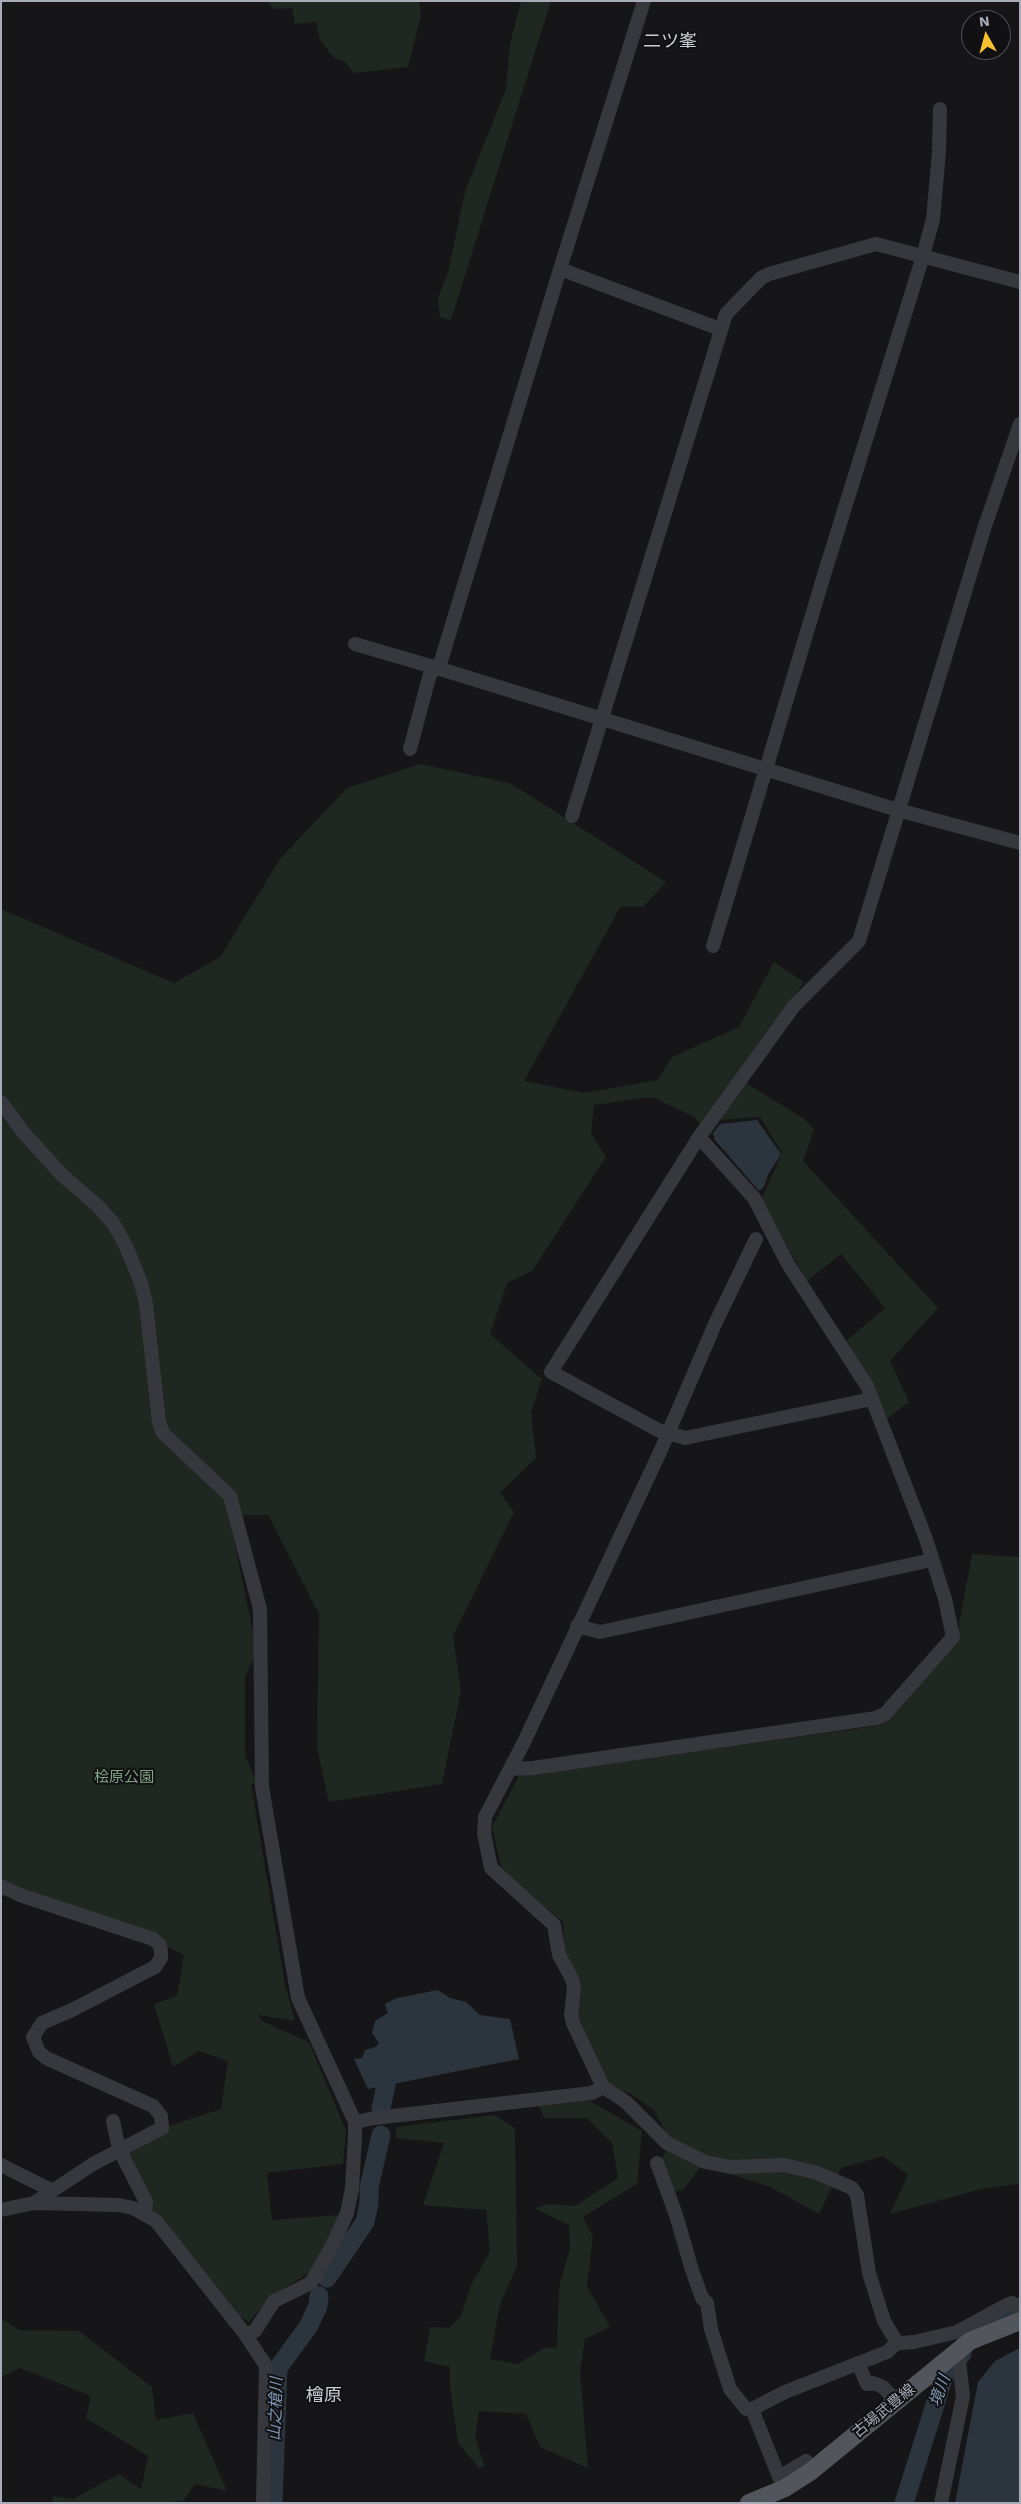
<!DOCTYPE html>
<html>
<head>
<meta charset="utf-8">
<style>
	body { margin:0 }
	#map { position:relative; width:1021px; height:2504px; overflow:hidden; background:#161618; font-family:"Work Sans",sans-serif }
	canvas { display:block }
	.frame { position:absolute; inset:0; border:2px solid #a8acb9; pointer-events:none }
	.north { position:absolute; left:961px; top:10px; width:50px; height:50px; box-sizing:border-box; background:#111113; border:1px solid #4d4f55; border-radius:50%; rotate:353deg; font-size:14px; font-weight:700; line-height:20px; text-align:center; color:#a8acb9 }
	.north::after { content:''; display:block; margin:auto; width:18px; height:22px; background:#f7c030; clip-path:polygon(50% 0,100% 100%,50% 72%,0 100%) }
</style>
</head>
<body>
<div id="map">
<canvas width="1021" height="2504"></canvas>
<div class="frame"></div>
<div class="north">N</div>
</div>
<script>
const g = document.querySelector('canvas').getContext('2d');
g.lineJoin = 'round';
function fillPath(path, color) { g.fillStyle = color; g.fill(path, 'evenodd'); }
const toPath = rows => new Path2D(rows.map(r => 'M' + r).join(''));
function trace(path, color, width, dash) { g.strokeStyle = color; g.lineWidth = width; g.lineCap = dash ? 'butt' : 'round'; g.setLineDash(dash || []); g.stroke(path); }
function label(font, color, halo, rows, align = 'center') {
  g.font = font + ' "Work Sans","Noto Sans JP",sans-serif'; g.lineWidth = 4; g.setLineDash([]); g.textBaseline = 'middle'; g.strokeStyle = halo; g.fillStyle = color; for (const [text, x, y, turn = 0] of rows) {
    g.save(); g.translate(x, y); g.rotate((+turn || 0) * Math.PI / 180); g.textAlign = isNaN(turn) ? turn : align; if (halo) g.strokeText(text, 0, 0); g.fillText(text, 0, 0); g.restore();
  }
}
fillPath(toPath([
	[267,1,419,1,421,15,408,67,354,73,345,62,334,58,320,40,316,22,295,24,292,8,274,9],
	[521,1,551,1,451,320,440,317,438,298,448,272,465,192,506,89,510,43],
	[420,764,510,783,666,882,643,907,621,906,524,1081,584,1093,658,1080,672,1057,739,1027,774,962,804,982,736,1077,803,1118,814,1129,803,1161,938,1308,890,1361,909,1402,885,1420,846,1341,885,1308,841,1254,807,1281,761,1200,782,1153,760,1117,719,1120,710,1136,694,1117,652,1097,594,1105,591,1133,606,1157,532,1271,507,1283,490,1334,542,1379,531,1412,536,1458,500,1493,514,1512,453,1636,461,1691,442,1784,329,1802,317,1748,319,1614,268,1515,229,1515,257,1651,245,1677,245,1756,257,1782,251,1785,285,1984,295,2021,258,2015,262,2021,309,2042,346,2131,343,2164,267,2173,272,2220,339,2215,316,2269,272,2295,249,2322,230,2312,145,2211,123,2141,221,2109,228,2061,199,2051,173,2067,154,2004,177,1996,184,1955,134,1930,18,1892,1,1896,1,909,174,983,220,957,280,859,347,788],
	[972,1554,1020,1557,1020,2184,985,2188,890,2214,908,2175,883,2156,841,2168,819,2214,770,2187,710,2167,700,2168,683,2190,672,2192,661,2162,670,2140,654,2110,631,2094,608,2086,577,2023,564,1953,563,1922,502,1871,492,1827,519,1776,876,1726,896,1712,956,1642],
	[590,2101,642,2131,637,2184,583,2217,593,2237,587,2286,610,2327,585,2339,580,2370,588,2468,540,2447,526,2414,479,2411,475,2437,485,2467,479,2468,458,2443,450,2388,450,2367,424,2361,430,2327,449,2328,461,2316,471,2285,490,2252,486,2210,423,2205,444,2143,396,2138,396,2127,495,2115,515,2128,517,2266,500,2304,490,2359,518,2364,544,2348,557,2347,559,2287,570,2248,569,2225,534,2208,549,2204,575,2206,618,2178,612,2143,587,2118,544,2118,539,2106],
	[1,2318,19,2330,79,2331,152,2387,156,2420,193,2413,227,2491,195,2484,183,2501,163,2503,52,2503,53,2496,73,2499,119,2474,141,2489,148,2456,86,2418,91,2396,20,2368,1,2377]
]), '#1e2720');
fillPath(toPath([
	[757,1120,781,1154,768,1175,764,1187,759,1191,715,1140,713,1133,720,1124],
	[438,1990,450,1998,466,2002,480,2015,510,2019,519,2059,368,2089,354,2059,362,2058,365,2050,375,2047,379,2043,372,2033,375,2021,388,2013,385,2004,397,1998],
	[1020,2348,1020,2503,955,2503,978,2382,995,2361]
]), '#2c343d');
trace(toPath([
	[381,2108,386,2085],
	[327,2278,365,2222,369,2203,369,2188,381,2135],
	[983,2334,1020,2308],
	[273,2503,278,2368,308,2327,318,2306,319,2296],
	[904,2503,945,2373,962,2354]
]), '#2c343d', 19);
trace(toPath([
	[644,1,560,269,441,661,437,668,898,810,1020,843],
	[560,269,720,329],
	[355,644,437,668,430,674,410,749],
	[572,816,726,314,761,278,769,274,876,244,1020,282],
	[713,946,824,575,923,256,933,219,939,152,940,109],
	[1,1102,23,1132,62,1175,98,1206,113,1223,126,1246,141,1283,146,1304,159,1422,163,1433,230,1496,260,1609,262,1787,298,1998,355,2122,355,2136,352,2189,347,2213,333,2244,311,2283,274,2301,255,2331,245,2334],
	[756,1239,715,1324,660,1452,524,1742,485,1817,484,1833,491,1868,554,1925,559,1955,572,1979,574,1988,571,2015,573,2023,603,2087,626,2102,667,2143,705,2162,731,2167,784,2165,817,2173,852,2188,857,2195,869,2273,884,2321,896,2341,901,2343,914,2342,957,2332,1005,2306,1012,2303,1020,2307],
	[872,1399,685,1438,658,1430,551,1372,699,1137,794,1006,859,941,985,526,1020,424],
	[577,1626,600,1632,932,1560],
	[511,1769,533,1768,876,1718,885,1714,953,1637,945,1599,926,1539,867,1386,788,1264,754,1198,699,1137],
	[1,1886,20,1895,153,1939,160,1945,161,1952,161,1958,155,1967,72,2010,42,2023,33,2037,39,2052,46,2058,153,2106,161,2116,162,2128,93,2164,34,2203],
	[113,2121,119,2149,146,2202,145,2214],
	[355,2122,375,2118,592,2093,603,2087],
	[657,2163,676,2215,692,2270,702,2298,707,2303,711,2329,730,2389,746,2409,752,2409,779,2477,806,2461,814,2468],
	[1,2165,51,2190],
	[1,2210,34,2203,119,2205,133,2208,156,2221,245,2334,266,2366,263,2503],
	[858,2363,867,2384,873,2383,883,2387,896,2401],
	[752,2409,785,2392,887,2352,898,2342],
	[941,2503,963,2396,958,2352]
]), '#37383e', 14);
trace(toPath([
	[749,2503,785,2488,810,2472,970,2341,1020,2321]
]), '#53555d', 18);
label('15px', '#7fa483', '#111113', [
	["桧原公園",124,1778]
]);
label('15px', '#a8acb9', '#111113', [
	["古場武豊線",884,2411,-39]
]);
label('italic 16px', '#7e98b5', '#111113', [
	["境川",940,2391,-70],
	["山之槍川",276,2409,-88]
]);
label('18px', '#c9ccd5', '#111113', [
	["二ツ峯",670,42],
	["檜原",324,2396]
]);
</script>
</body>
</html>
